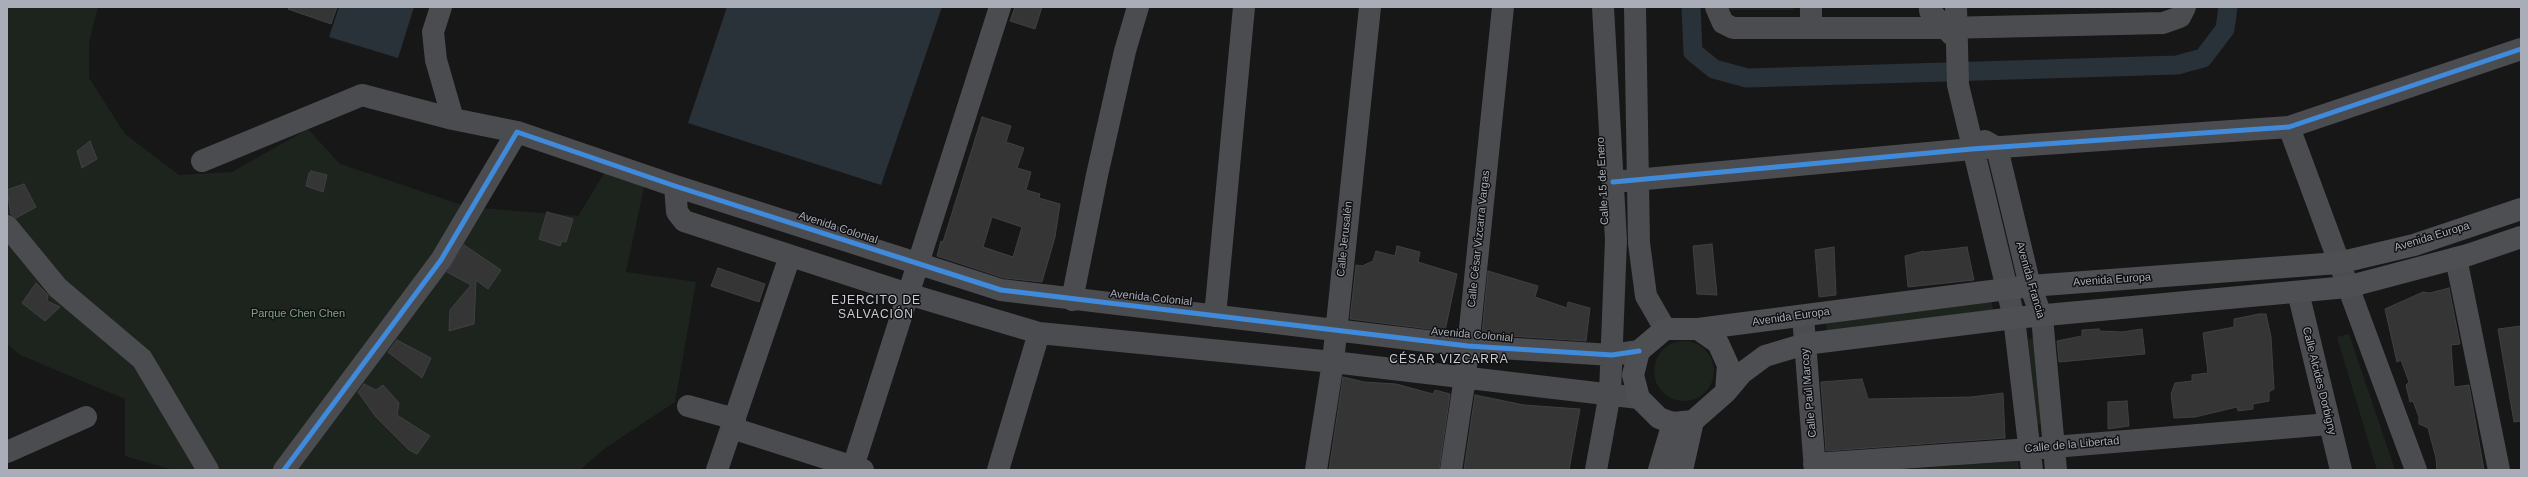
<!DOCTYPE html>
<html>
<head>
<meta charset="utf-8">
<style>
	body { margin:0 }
	#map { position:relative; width:2528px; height:477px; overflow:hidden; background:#171717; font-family:Arial,sans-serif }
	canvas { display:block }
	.frame { position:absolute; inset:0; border:8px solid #a8adb8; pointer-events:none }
</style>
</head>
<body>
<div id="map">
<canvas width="2528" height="477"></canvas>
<div class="frame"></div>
</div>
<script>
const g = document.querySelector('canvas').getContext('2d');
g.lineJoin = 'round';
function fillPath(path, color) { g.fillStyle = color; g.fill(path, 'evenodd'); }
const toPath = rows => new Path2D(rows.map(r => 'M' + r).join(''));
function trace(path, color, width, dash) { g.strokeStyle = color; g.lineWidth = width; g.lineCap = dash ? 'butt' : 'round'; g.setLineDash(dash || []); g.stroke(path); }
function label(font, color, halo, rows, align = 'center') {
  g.font = font + ' Arial,sans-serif'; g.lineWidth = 3; g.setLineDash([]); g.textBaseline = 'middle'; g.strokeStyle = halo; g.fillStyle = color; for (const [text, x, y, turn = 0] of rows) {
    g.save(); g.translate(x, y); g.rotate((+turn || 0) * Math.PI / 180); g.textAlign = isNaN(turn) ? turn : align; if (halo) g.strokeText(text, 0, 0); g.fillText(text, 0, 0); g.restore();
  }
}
fillPath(toPath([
	[7,7,98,7,89,42,89,78,125,134,179,175,232,172,308,129,340,164,468,207,578,216,610,164,646,178,626,272,696,282,675,402,604,449,580,470,173,470,125,456,125,399,20,355,7,344],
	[1725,7,1794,7,1793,10,1731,10],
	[1991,300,1993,310,1827,331,1826,322],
	[2349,334,2395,470,2377,470,2337,337],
	[2035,338,2044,423,2036,424,2028,339],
	'1654 371a30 30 0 1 1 60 0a30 30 0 1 1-60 0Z',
	[2018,461,2019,470,1895,470]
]), '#1d241e');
fillPath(toPath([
	[339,7,414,7,398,58,329,37],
	[727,7,942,7,881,185,688,123]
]), '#2a3239');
trace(toPath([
	[1691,7,1693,52,1714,69,1747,78,2177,65,2203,58,2225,29,2228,7]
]), '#2a3239', 19);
const building = toPath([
	[289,7,337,7,331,24,288,9,289,7],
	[1015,7,1042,7,1035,29,1010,21,1015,7],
	[982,117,1011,126,1006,142,1024,148,1017,168,1031,172,1026,190,1040,194,1039,198,1060,204,1055,237,1042,282,1004,278,937,256,941,241,943,242,982,117],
	[992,217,1022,227,1013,257,983,247,992,217],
	[90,141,97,159,82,168,77,151,90,141],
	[311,171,327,175,323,192,306,186,309,173,311,171],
	[24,184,36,207,16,218,11,214,7,190,24,184],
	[547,212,573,219,566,242,562,241,560,246,539,239,547,212],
	[1712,244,1717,295,1697,294,1693,246,1712,244],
	[464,245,501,270,488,289,476,280,474,324,449,331,450,310,471,285,447,272,464,245],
	[1397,246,1420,252,1418,262,1457,274,1445,331,1350,319,1356,265,1362,266,1373,261,1376,251,1395,256,1397,246],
	[1834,247,1836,295,1819,297,1815,250,1834,247],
	[1967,247,1974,280,1908,287,1905,256,1924,251,1924,252,1967,247],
	[718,268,765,284,759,302,711,286,718,268],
	[1488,271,1538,286,1535,297,1567,308,1568,302,1590,308,1586,341,1482,334,1488,271],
	[36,283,48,295,47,301,60,307,45,321,22,303,36,283],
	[2449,288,2460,344,2451,345,2454,387,2469,385,2484,470,2437,470,2436,458,2428,428,2419,424,2419,417,2413,401,2410,402,2406,385,2409,382,2401,360,2397,362,2385,309,2423,292,2430,293,2449,288],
	[2259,314,2266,314,2271,337,2274,389,2269,392,2269,401,2253,404,2253,409,2238,411,2237,407,2195,417,2174,418,2171,394,2175,383,2192,381,2192,375,2208,373,2203,333,2234,327,2234,319,2259,314],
	[2521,326,2521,421,2514,422,2498,329,2521,326],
	[2099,329,2099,331,2122,332,2142,329,2145,354,2059,362,2057,341,2082,336,2082,330,2099,329],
	[397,340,431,358,422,378,388,352,397,340],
	[1343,377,1364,382,1396,384,1433,394,1435,390,1450,394,1439,470,1329,470,1343,377],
	[1862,379,1868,399,1971,397,2003,393,2005,438,1826,451,1821,382,1862,379],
	[364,384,376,390,383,385,399,403,397,415,430,436,417,454,409,450,376,417,358,392,364,384],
	[1475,395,1524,405,1580,409,1569,470,1464,470,1475,395],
	[2127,401,2129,426,2108,429,2108,402,2127,401]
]);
fillPath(building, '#353536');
trace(building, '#3f4043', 1);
trace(toPath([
	[441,7,433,32,436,60,453,119],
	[1635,7,1639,243,1646,296,1665,329],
	[1716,7,1723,23,1733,28,1945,28,2163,23,2180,17,2185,7],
	[1811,7,1811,27],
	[1930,7,1930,11,1951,34],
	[1956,7,1958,85,2014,318,2032,470],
	[2289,127,2416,470],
	[1985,141,1997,148,2030,286,2042,317,2056,470],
	[202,161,362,95,453,119,517,132],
	[1613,182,1972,149,2289,127,2521,49],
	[675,186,677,212,684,221,908,294,1039,333,1333,362,1639,398],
	[7,226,58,288,142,359,208,470],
	[2456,258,2499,470],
	[2298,292,2341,470],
	[1072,300,1097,175,1125,51,1138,7],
	[1215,316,1244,7],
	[1803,316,1815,470],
	[688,406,735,419],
	[732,428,863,470],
	[7,452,86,417],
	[1814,464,2030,449,2329,424],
	[853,467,1000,7],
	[284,470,441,260,517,132,675,186,1001,290,1468,346,1612,355,1639,351],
	[717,470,790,256],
	[998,470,1039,333],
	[1316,470,1333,362,1370,7],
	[1451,470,1465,377,1503,7],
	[1596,470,1610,393,1616,240,1603,7]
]), '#4b4c50', 22);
trace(toPath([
	[1665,329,1698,329,1718,343,1728,365,1726,392,1693,421,1673,423,1659,418,1639,398,1633,375,1639,351,1665,329],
	[1698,329,2030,286,2338,263,2414,245,2521,209],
	[1726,392,1742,373,1765,356,1805,344,2014,318,2347,287,2468,255,2521,237],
	[1659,470,1673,423],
	[1682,470,1693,421]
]), '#4d4f52', 22);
trace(toPath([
	[1613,182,1972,149,2289,127,2521,49],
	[284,470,441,260,517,132,675,186,1001,290,1468,346,1612,355,1639,351]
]), '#408adc', 5);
label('11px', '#a8adb8', '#111113', [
	["Calle 15 de Enero",1603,181,-93],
	["Avenida Colonial",838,228,18],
	["Avenida Europa",2432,237,-17],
	["Calle Jerusalén",1345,239,-84],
	["Calle César Vizcarra Vargas",1479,239,-84],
	["Avenida Francia",2030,280,74],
	["Avenida Europa",2112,280,-4],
	["Avenida Colonial",1151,298,6],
	["Avenida Europa",1791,317,-8],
	["Avenida Colonial",1472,335,5],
	["Calle Alcides Dorbigny",2319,381,76],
	["Calle Paúl Marcoy",1809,393,-95],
	["Calle de la Libertad",2072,445,-5]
]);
label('11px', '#7fa381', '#111113', [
	["Parque Chen Chen",298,314]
]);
g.letterSpacing = '1px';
label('12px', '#c9ccd4', '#111113', [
	["EJERCITO DE",876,301],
	["SALVACIÓN",876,315],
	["CÉSAR VIZCARRA",1449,360]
]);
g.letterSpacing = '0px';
</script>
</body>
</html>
